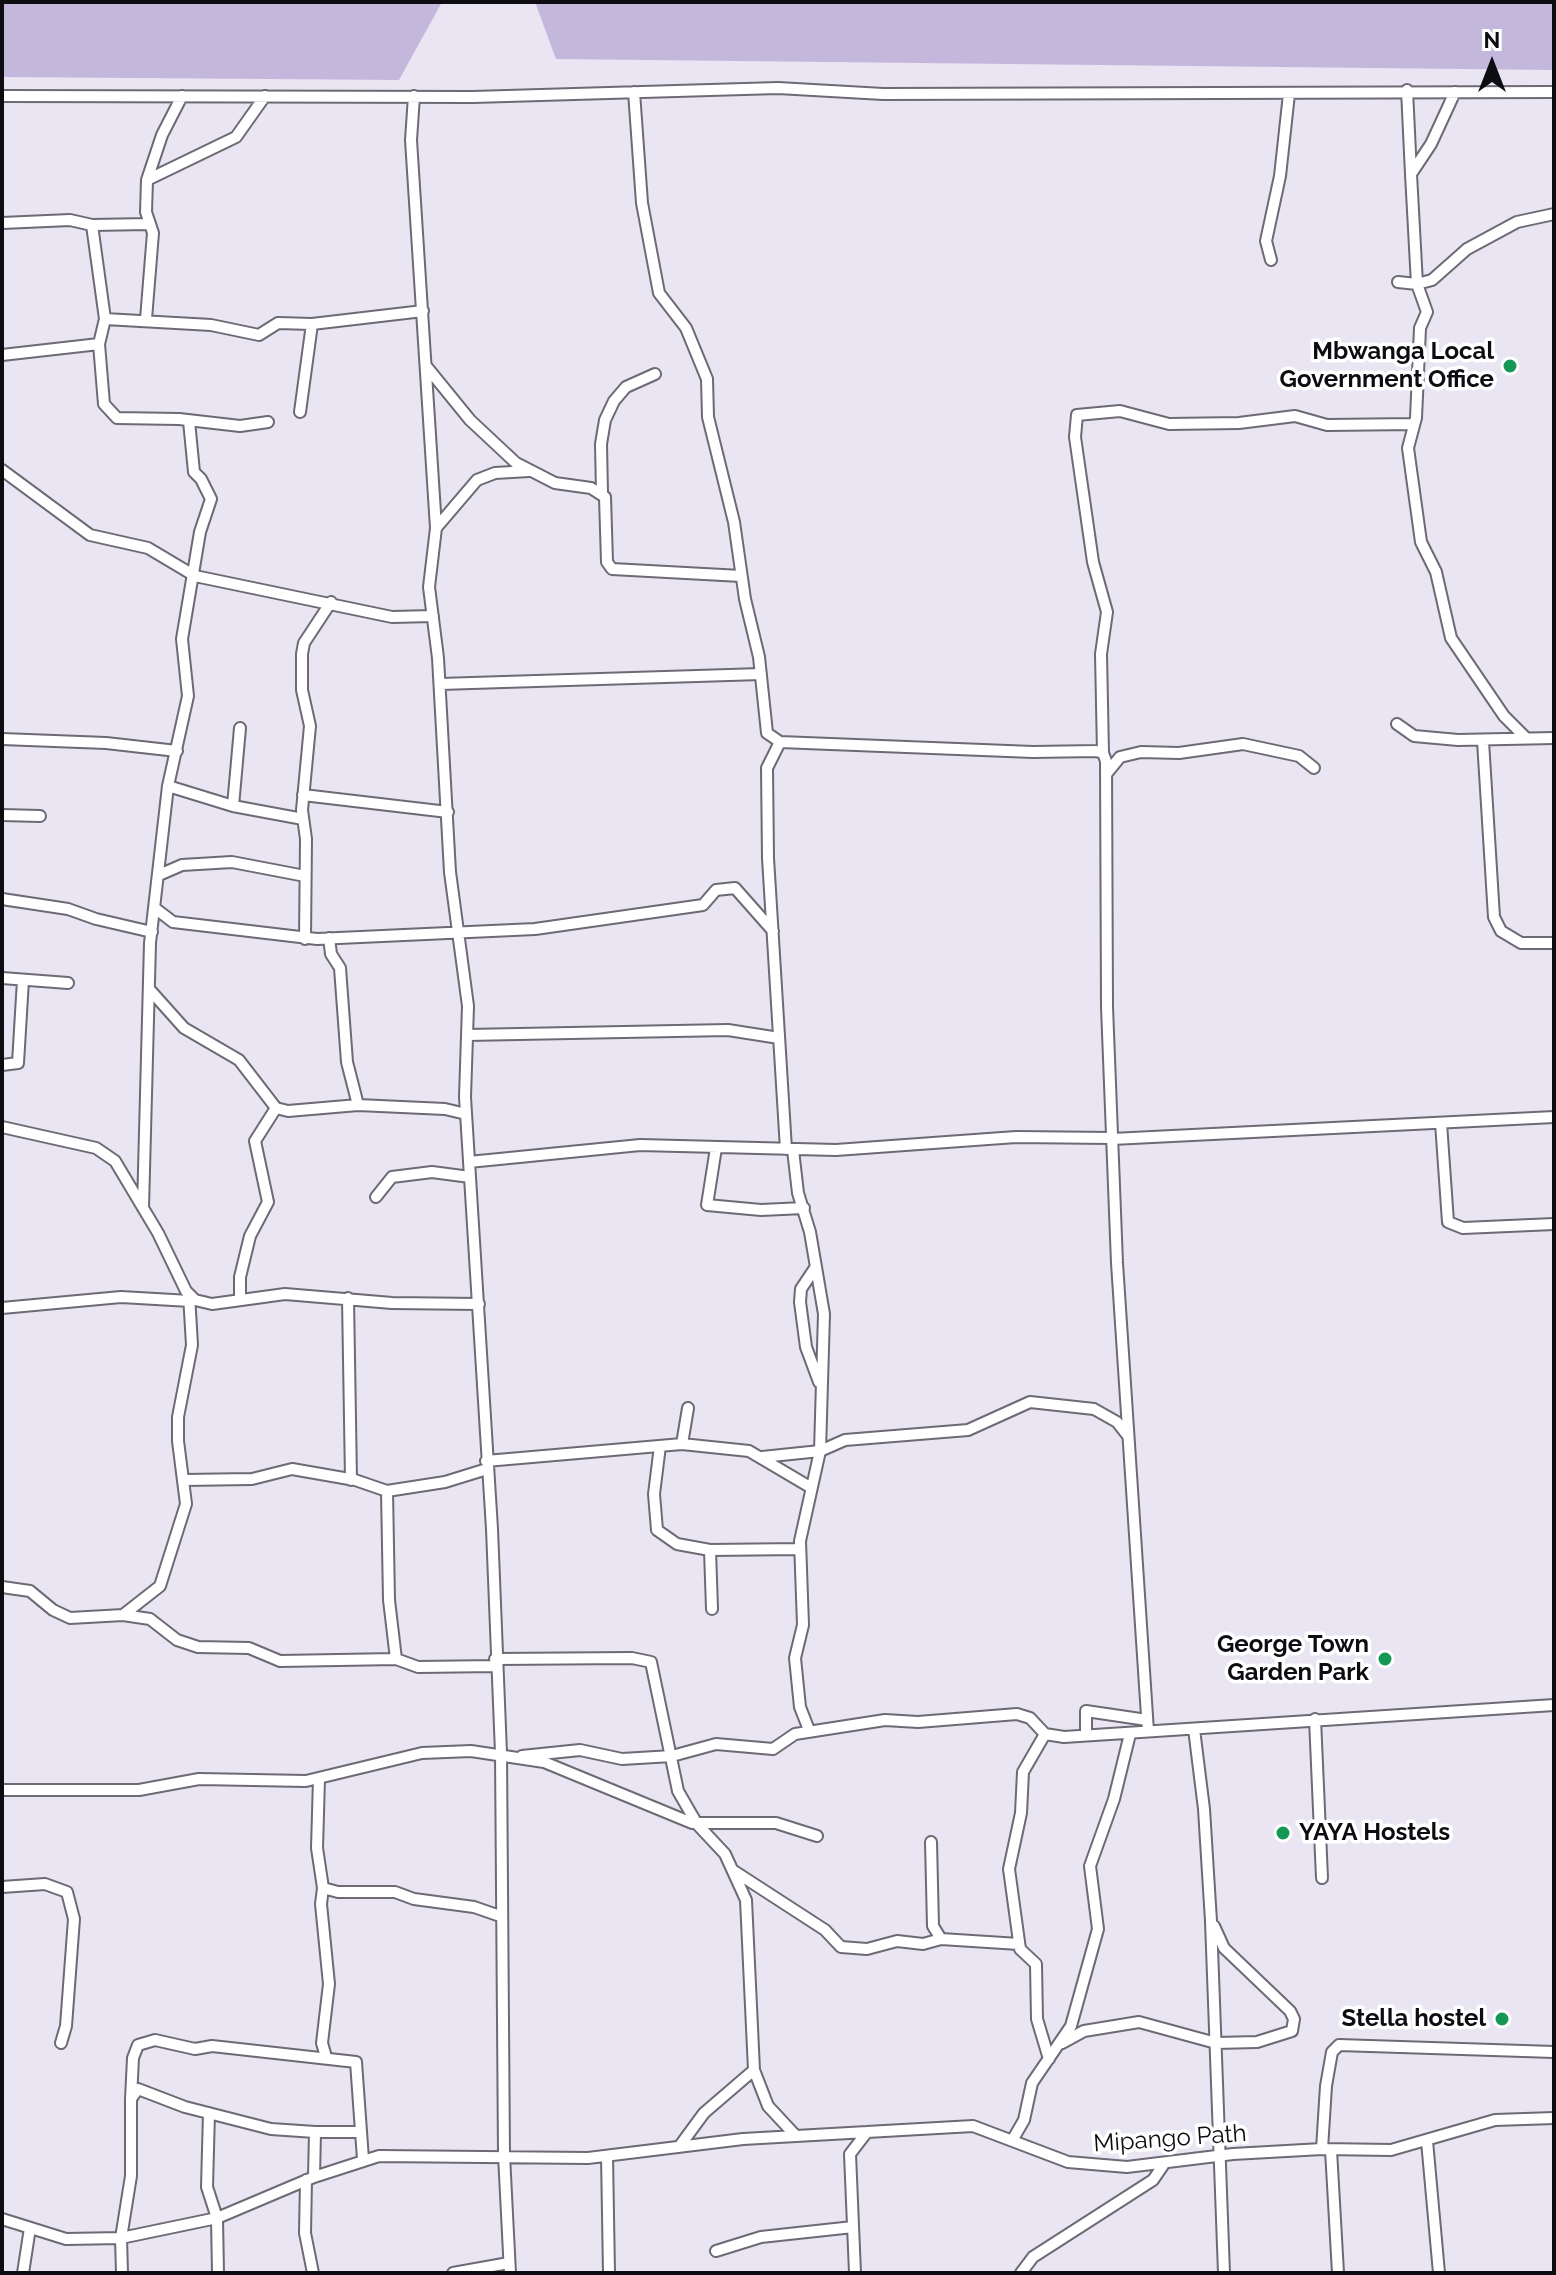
<!DOCTYPE html>
<html>
<head>
<meta charset="utf-8">
<style>
	body { margin:0 }
	#map { position:relative; width:1556px; height:2275px; overflow:hidden; background:#e9e5f3; font-family:Raleway,sans-serif }
	canvas { display:block }
	.frame { position:absolute; inset:0; border:4px solid #0d0c10; pointer-events:none }
	.north { position:absolute; left:1452px; top:24px; width:80px; height:80px; -webkit-text-stroke:6px #fff; paint-order:stroke; rotate:0deg; font-size:22px; font-weight:700; line-height:32px; text-align:center; color:#0d0c10 }
	.north::after { content:''; display:block; margin:auto; width:28px; height:36px; background:#0d0c10; clip-path:polygon(50% 0,100% 100%,50% 72%,0 100%) }
</style>
</head>
<body>
<div id="map">
<canvas width="1556" height="2275"></canvas>
<div class="frame"></div>
<div class="north">N</div>
</div>
<script>
const g = document.querySelector('canvas').getContext('2d');
g.lineJoin = 'round';
function fillPath(path, color) { g.fillStyle = color; g.fill(path, 'evenodd'); }
const toPath = rows => new Path2D(rows.map(r => 'M' + r).join(''));
function trace(path, color, width, dash) { g.strokeStyle = color; g.lineWidth = width; g.lineCap = dash ? 'butt' : 'round'; g.setLineDash(dash || []); g.stroke(path); }
function label(font, color, halo, rows, align = 'center') {
  g.font = font + ' Raleway,sans-serif'; g.lineWidth = 7; g.setLineDash([]); g.textBaseline = 'middle'; g.strokeStyle = halo; g.fillStyle = color; for (const [text, x, y, turn = 0] of rows) {
    g.save(); g.translate(x, y); g.rotate((+turn || 0) * Math.PI / 180); g.textAlign = isNaN(turn) ? turn : align; if (halo) g.strokeText(text, 0, 0); g.fillText(text, 0, 0); g.restore();
  }
}
fillPath(toPath([
	[2,2,442,2,399,80,2,77],
	[535,2,1554,2,1554,70,556,59]
]), '#c3b8dc');
const street = toPath([
	[1407,90,1411,174],
	[634,92,642,203,659,293,686,328,707,379,708,417,734,522,745,599,759,657,767,733,780,742,1033,752,1096,751,1103,753,1106,761,1107,1007,1117,1263,1148,1731],
	[1455,92,1431,144,1411,174,1417,284,1427,312,1420,328,1416,418,1408,448,1421,542,1436,572,1451,638,1504,716,1526,738],
	[2,96,473,97,778,88,883,94,1554,92],
	[414,96,411,140,436,528,429,587,438,658,450,872,468,1006,465,1097,492,1529,501,1753,504,2155,510,2273],
	[147,180,236,137,265,96],
	[2,223,70,220,92,225,148,224],
	[1271,260,1266,241,1280,176,1289,94],
	[1398,282,1417,284,1432,280,1467,249,1517,222,1554,214],
	[105,319,211,325,259,335,278,323,312,324],
	[146,319,153,233,146,212,147,180,162,135,182,96],
	[99,344,104,404,117,418,179,419,240,426,268,422],
	[2,355,99,344,105,319,92,225],
	[426,366,470,420,516,463,555,483,591,488,605,497,607,562,612,569,741,576],
	[300,412,312,324,423,311],
	[2,470,90,535,148,548,195,576,392,617,433,616],
	[602,493,601,444,605,420,614,401,626,387,655,374],
	[436,528,477,480,495,473,529,471],
	[440,684,761,674],
	[1397,724,1414,736,1458,740,1554,738],
	[2,739,106,743,177,751],
	[1483,741,1494,917,1501,931,1521,943,1554,943],
	[780,742,767,768,768,858,786,1149],
	[1103,753,1101,654,1107,612,1093,562,1075,437,1077,415,1120,411,1169,424,1239,423,1295,416,1327,425,1414,424],
	[1107,773,1120,757,1141,752,1179,753,1243,744,1299,756,1314,768],
	[168,786,233,806,303,819],
	[303,795,448,812],
	[233,806,240,728],
	[2,815,40,816],
	[159,875,182,865,232,862,305,876],
	[2,899,68,909,96,919,152,932],
	[156,909,173,922,317,939,535,929,703,905,716,890,735,888,773,931],
	[329,938,331,954,340,968,347,1062,358,1105],
	[305,939,306,839,302,810,310,726,302,690,302,654,304,643,331,602],
	[2,978,68,983],
	[150,990,184,1028,239,1060,276,1108,288,1111,358,1105,445,1109,466,1114],
	[467,1035,728,1030,779,1038],
	[2,1065,18,1063,23,980],
	[1441,1123,1448,1222,1463,1228,1554,1224],
	[2,1127,96,1148,115,1161,158,1233,186,1291,195,1300,212,1304,285,1294,392,1303,479,1304],
	[1112,1139,1554,1117],
	[716,1148,707,1205,761,1210,804,1208],
	[469,1162,640,1145,836,1150,1016,1137,1112,1138],
	[376,1197,392,1177,432,1172,470,1177],
	[143,1208,150,943,168,786,188,696,182,639,200,532,211,499,201,479,194,472,189,421],
	[815,1268,801,1289,800,1302,806,1347,819,1382],
	[240,1298,240,1277,250,1236,268,1202,255,1141,276,1108],
	[348,1298,351,1480],
	[2,1308,121,1297,190,1301],
	[682,1444,688,1408],
	[660,1446,654,1494,657,1530,677,1544,710,1550,800,1549],
	[762,1457,820,1451,824,1314,810,1232,798,1193,793,1150],
	[486,1461,682,1444,749,1451,810,1487],
	[183,1480,252,1479,292,1469,355,1480,387,1491,389,1600,396,1659,418,1667,495,1666],
	[387,1491,445,1482,487,1469],
	[710,1550,712,1609],
	[2,1587,30,1591,53,1610,70,1618,123,1615,150,1619,177,1640,198,1647,249,1648,280,1661,396,1659],
	[123,1615,160,1586,186,1504,178,1441,178,1417,192,1345,189,1295],
	[495,1659,632,1658,651,1662,678,1791,697,1824,725,1854,746,1900,754,2070,768,2106,795,2135],
	[1315,1719,1322,1878],
	[1194,1729,1204,1809,1211,1921,1224,2273],
	[809,1730,800,1707,795,1658,803,1625,800,1541,820,1451,845,1440,968,1430,1030,1402,1094,1409,1117,1422,1128,1436],
	[1086,1733,1086,1711,1147,1720],
	[1045,1734,1023,1772,1021,1813,1009,1869,1020,1949,1036,1964,1037,2019,1049,2059],
	[522,1756,580,1750,622,1759,672,1756,716,1744,773,1749,795,1734,885,1720,918,1722,1017,1714,1030,1718,1045,1734,1064,1737,1554,1705],
	[319,1779,317,1848,323,1888,338,1892,395,1892,414,1899,474,1907,500,1916],
	[2,1790,139,1790,199,1779,306,1781,422,1753,471,1751,544,1762,692,1823,776,1823,817,1836],
	[931,1842,933,1926,941,1939,1019,1944],
	[734,1871,825,1930,841,1947,867,1949,897,1941,923,1944,941,1939],
	[2,1887,45,1884,67,1892,74,1919,66,2026,61,2043],
	[323,1888,321,1904,329,1984,322,2043,326,2057],
	[1062,2043,1084,2031,1139,2022,1216,2043,1257,2042,1292,2031,1294,2019,1290,2011,1224,1948,1214,1926],
	[131,2099,133,2058,138,2045,155,2040,195,2049,212,2046,356,2062,363,2159],
	[209,2113,207,2187,217,2218,218,2273],
	[315,2132,359,2132],
	[1013,2139,1024,2120,1032,2083,1071,2026,1098,1929,1090,1866,1114,1799,1130,1734],
	[1427,2141,1439,2273],
	[679,2147,704,2113,754,2070],
	[1322,2149,1326,2086,1332,2052,1339,2045,1554,2052],
	[1331,2150,1338,2273],
	[607,2156,609,2273],
	[306,2180,305,2233,313,2273],
	[2,2219,66,2239,121,2238,217,2218,314,2177,379,2156,588,2158,743,2139,973,2126,1068,2162,1127,2167,1233,2154,1322,2149,1391,2150,1495,2120,1554,2118],
	[716,2251,761,2237,853,2227],
	[23,2273,30,2228],
	[122,2273,121,2238,131,2176,131,2099,138,2089,185,2107,271,2129,315,2132,314,2177],
	[453,2273,509,2263],
	[855,2273,850,2154,867,2132],
	[1021,2273,1033,2257,1153,2180,1164,2164]
]);
trace(street, '#6d6975', 14);
trace(street, '#fff', 10);
for (const [x, y, r, color] of [
	[1510,366,8,"#159755"],
	[1385,1659,8,"#159755"],
	[1283,1833,8,"#159755"],
	[1502,2019,8,"#159755"]
]) { const dot = new Path2D(); dot.arc(x, y, r, 0, 2 * Math.PI); g.fillStyle = color; g.fill(dot); trace(dot, '#fff', 3); }
label('bold 24px', '#0d0c10', '#fff', [
	["Mbwanga Local",1494,352],
	["Government Office",1494,380],
	["George Town",1369,1645],
	["Garden Park",1369,1673],
	["YAYA Hostels",1299,1833,"left"],
	["Stella hostel",1486,2019]
], 'right');
label('24px', '#0d0c10', '#fff', [
	["Mipango Path",1170,2139,-4]
]);
</script>
</body>
</html>
